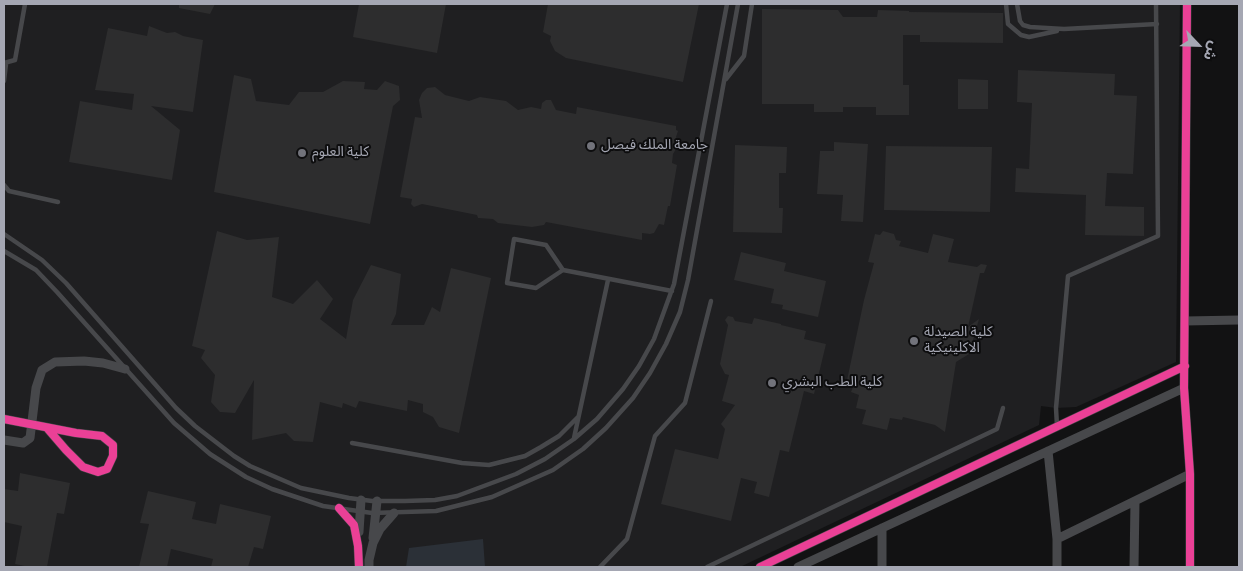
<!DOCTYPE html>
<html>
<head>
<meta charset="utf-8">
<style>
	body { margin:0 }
	#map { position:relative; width:1243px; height:571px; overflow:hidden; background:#121213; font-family:"Titillium Web","Noto Sans Arabic",sans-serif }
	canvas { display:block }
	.frame { position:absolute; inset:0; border:5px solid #a5a7b3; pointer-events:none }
	.north { position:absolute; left:1173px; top:20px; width:50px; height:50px; -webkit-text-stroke:4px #0d0d0e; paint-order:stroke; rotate:114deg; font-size:14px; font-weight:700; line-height:20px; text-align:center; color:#a5a7b3 }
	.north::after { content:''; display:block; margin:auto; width:18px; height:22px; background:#a5a7b3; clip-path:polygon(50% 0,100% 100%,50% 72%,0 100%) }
</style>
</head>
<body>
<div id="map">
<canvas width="1243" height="571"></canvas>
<div class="frame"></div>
<div class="north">ش</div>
</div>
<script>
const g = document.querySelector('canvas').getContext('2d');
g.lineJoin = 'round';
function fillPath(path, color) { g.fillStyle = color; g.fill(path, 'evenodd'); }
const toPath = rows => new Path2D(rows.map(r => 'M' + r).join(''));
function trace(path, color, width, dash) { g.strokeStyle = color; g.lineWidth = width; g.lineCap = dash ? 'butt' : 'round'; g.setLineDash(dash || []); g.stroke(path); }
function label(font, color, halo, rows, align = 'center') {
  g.font = font + ' "Titillium Web","Noto Sans Arabic",sans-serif'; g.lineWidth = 4; g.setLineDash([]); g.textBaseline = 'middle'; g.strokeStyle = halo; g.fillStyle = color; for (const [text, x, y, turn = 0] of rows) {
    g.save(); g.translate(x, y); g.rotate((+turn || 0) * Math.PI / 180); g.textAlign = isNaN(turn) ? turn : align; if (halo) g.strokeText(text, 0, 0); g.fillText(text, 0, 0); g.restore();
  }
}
fillPath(toPath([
	[4,4,1180,4,1176,362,1076,407,1056,408,1041,406,1039,425,740,567,4,567]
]), '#1f1f21');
fillPath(toPath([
	[483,539,485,567,406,567,409,548]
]), '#2b3037');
fillPath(toPath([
	[179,4,215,4,210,14,179,8],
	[359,4,446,4,437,53,353,37],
	[548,4,699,4,683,82,566,58,555,51,550,41,551,36,543,32],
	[762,9,838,10,843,17,877,17,878,10,909,11,909,12,1003,13,1003,43,920,42,920,35,903,35,903,85,909,85,909,115,876,115,876,107,843,107,843,112,814,112,814,104,762,104],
	[149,26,167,33,175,32,183,36,203,40,193,112,151,106,180,130,172,180,69,162,80,101,132,110,134,94,95,90,108,28,147,36],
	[1018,70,1115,74,1114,95,1137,96,1133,174,1107,173,1105,206,1144,207,1144,236,1085,235,1086,195,1015,192,1016,168,1029,169,1032,103,1017,102],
	[234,75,251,79,256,101,289,105,299,92,323,92,343,81,365,82,364,89,377,90,385,81,399,86,400,100,393,106,370,224,214,192],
	[958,79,988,80,988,109,958,109],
	[435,87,445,95,469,101,480,97,506,101,518,110,531,107,541,109,542,103,546,100,551,100,556,110,576,114,577,107,676,126,676,130,678,131,676,137,678,141,676,149,673,154,672,163,677,165,670,206,668,206,664,225,659,224,654,233,650,234,642,233,642,240,546,222,544,225,532,227,498,223,493,219,478,218,477,215,422,204,414,207,411,204,412,199,400,197,415,117,422,118,419,100,422,93,427,88],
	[834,142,868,144,863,222,841,221,843,195,817,194,820,151,834,151],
	[735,145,787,147,786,173,779,173,779,208,783,208,782,233,733,232],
	[886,146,992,147,990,212,884,210],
	[217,231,247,240,279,237,272,297,293,304,317,280,333,299,320,319,346,339,353,300,371,265,401,274,396,314,391,325,424,325,432,307,440,312,451,268,491,278,459,433,439,427,433,417,423,412,423,404,408,400,407,411,359,401,356,408,343,403,342,408,320,402,313,442,294,441,286,433,252,440,254,380,235,413,220,412,211,402,215,375,201,358,205,350,192,346],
	[883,231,894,234,896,240,901,241,899,246,928,253,933,234,954,239,948,262,977,267,981,264,987,265,984,273,980,273,968,327,979,319,969,354,956,362,945,432,935,425,903,417,902,420,890,418,887,430,862,424,866,410,856,408,859,395,851,392,853,387,846,385,864,300,874,263,868,262,875,234,880,235],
	[741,252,786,263,784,271,826,281,818,317,782,309,783,305,771,303,774,289,734,280],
	[728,316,733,317,735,321,752,324,754,318,781,324,781,325,806,331,804,339,826,344,814,394,804,391,789,452,780,450,769,497,754,493,757,482,741,478,731,521,661,504,675,449,718,459,725,429,721,424,735,405,722,401,729,375,725,374,720,364,728,325,725,320],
	[20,473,70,483,64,514,57,513,47,567,29,567,15,564,22,526,4,522,4,489,18,491],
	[148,491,196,502,192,519,216,524,220,504,271,516,263,549,254,547,248,567,211,567,213,559,171,549,167,567,139,567,149,524,140,523]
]), '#2d2d2e');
trace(toPath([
	[1006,4,1008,24,1021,35,1029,37,1057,31],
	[1017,4,1020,21,1023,25,1030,27,1064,29,1157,24],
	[4,63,15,60,25,4],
	[726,79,744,56,752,4],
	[4,81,6,64],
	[4,185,9,191,58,202],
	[4,234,42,260,66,283,176,408,195,426,234,456,250,466,301,488,349,498,372,501,405,501,435,500,457,496,516,474,545,459,574,439,597,419,623,389,639,366,654,339,674,284,727,4],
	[4,251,36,270,57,292,174,423,210,454,246,477,272,489,323,506,372,513,436,511,492,497,553,470,583,449,606,428,633,398,650,373,666,344,680,312,688,280,738,4],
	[563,270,536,288,507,283,514,239,546,245,563,270,672,291],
	[1057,426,1056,408,1068,276,1158,236,1156,4],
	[574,438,608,280],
	[352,443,462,463,489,465,525,456,541,447,559,436,578,417],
	[600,567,627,539,655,436,685,403,711,301],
	[707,567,997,429,1003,408]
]), '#47484b', 4.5);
trace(toPath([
	[1187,4,1184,388,1190,474,1190,567],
	[1185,321,1239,320],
	[4,419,76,433,102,436,113,445,113,456,107,469,98,472,83,467,66,450,47,428],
	[4,440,23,443,30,438,36,388,42,370,55,362,84,361,103,363,125,369],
	[1048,451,1057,539,1057,567],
	[339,508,354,525,358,546,359,567],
	[882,528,882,567],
	[359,532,361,500],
	[373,538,377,501],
	[1057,539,1190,474],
	[369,567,369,560,373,543,380,529,394,513],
	[760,567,1185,366],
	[798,567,1184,388],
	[1134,567,1135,501]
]), '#47484b', 9);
trace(toPath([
	[1187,4,1184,388,1190,474,1190,567],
	[4,419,76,433,102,436,113,445,113,456,107,469,98,472,83,467,66,450,47,428],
	[339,508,354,525,358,546,359,567],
	[760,567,1185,366]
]), '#ea4096', 8);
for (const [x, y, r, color] of [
	[591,146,5,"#72737b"],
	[302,153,5,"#72737b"],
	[914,341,5,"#72737b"],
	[772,383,5,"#72737b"]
]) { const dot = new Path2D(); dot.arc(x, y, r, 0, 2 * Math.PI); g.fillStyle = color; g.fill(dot); trace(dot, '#0d0d0e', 2); }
label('14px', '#a5a7b3', '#0d0d0e', [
	["جامعة الملك فيصل",601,146],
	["كلية العلوم",312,153],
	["كلية الصيدلة",924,333],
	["الاكلينيكية",924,349],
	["كلية الطب البشري",782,383]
], 'left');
</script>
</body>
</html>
